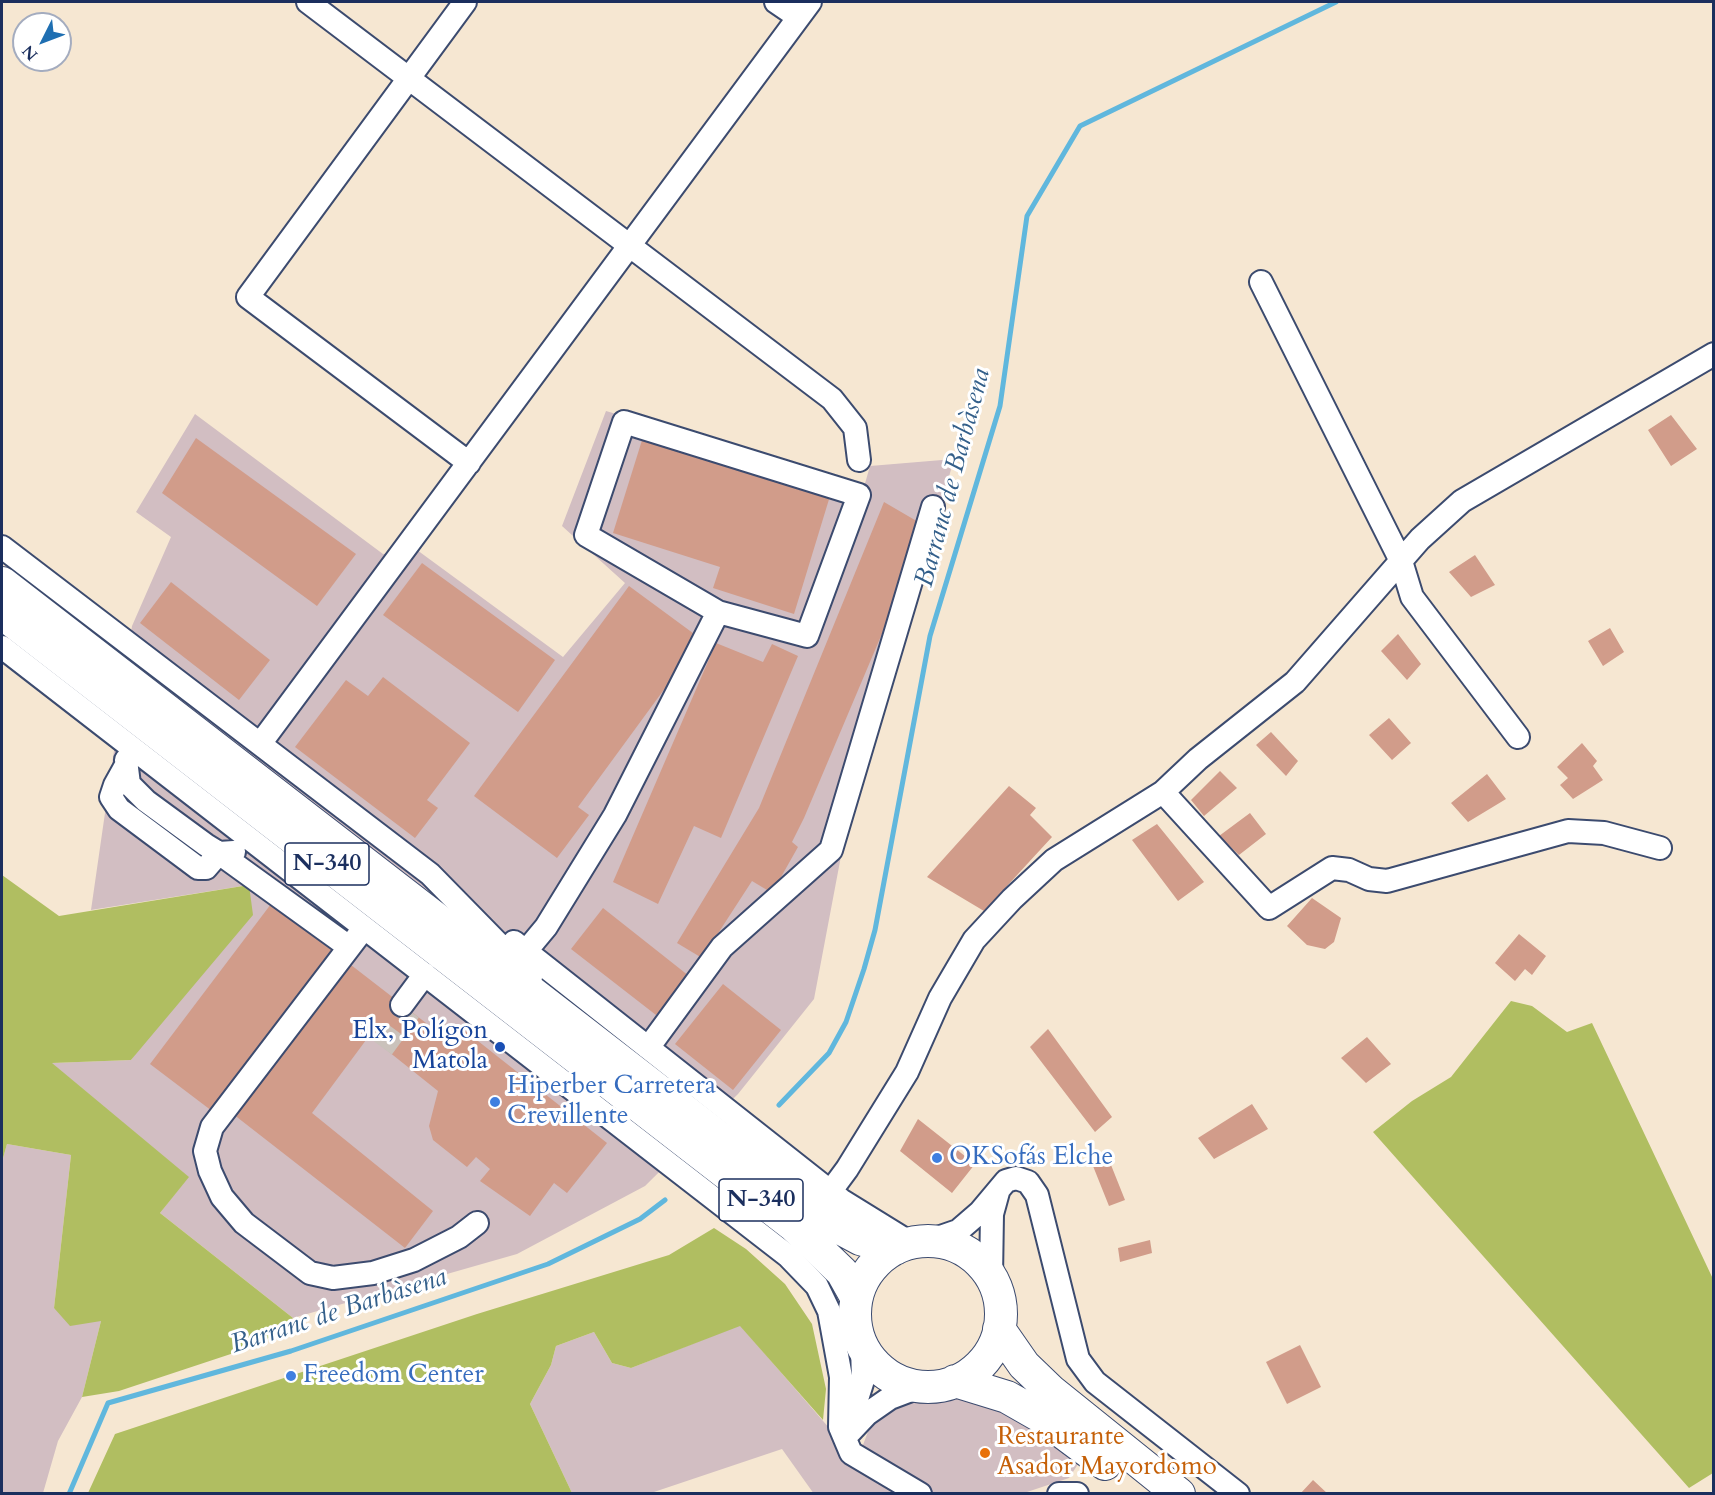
<!DOCTYPE html>
<html>
<head>
<meta charset="utf-8">
<style>
	body { margin:0 }
	#map { position:relative; width:1715px; height:1495px; overflow:hidden; background:#f6e7d2; font-family:Cardo,serif }
	canvas { display:block }
	.frame { position:absolute; inset:0; border:3px solid #1b2f5e; pointer-events:none }
	.north { position:absolute; left:12px; top:12px; width:60px; height:60px; box-sizing:border-box; background:#fff; border:2px solid #a4acbf; border-radius:50%; rotate:228deg; font-size:16px; font-weight:700; line-height:24px; text-align:center; color:#1b2f5e }
	.north::after { content:''; display:block; margin:auto; width:21px; height:27px; background:#1f6fb2; clip-path:polygon(50% 0,100% 100%,50% 72%,0 100%) }
</style>
</head>
<body>
<div id="map">
<canvas width="1715" height="1495"></canvas>
<div class="frame"></div>
<div class="north">N</div>
</div>
<script>
const g = document.querySelector('canvas').getContext('2d');
g.lineJoin = 'round';
function fillPath(path, color) { g.fillStyle = color; g.fill(path, 'evenodd'); }
const toPath = rows => new Path2D(rows.map(r => 'M' + r).join(''));
function trace(path, color, width, dash) { g.strokeStyle = color; g.lineWidth = width; g.lineCap = dash ? 'butt' : 'round'; g.setLineDash(dash || []); g.stroke(path); }
function label(font, color, halo, rows, align = 'center') {
  g.font = font + ' Cardo,serif'; g.lineWidth = 6; g.setLineDash([]); g.textBaseline = 'middle'; g.strokeStyle = halo; g.fillStyle = color; for (const [text, x, y, turn = 0] of rows) {
    g.save(); g.translate(x, y); g.rotate((+turn || 0) * Math.PI / 180); g.textAlign = isNaN(turn) ? turn : align; if (halo) g.strokeText(text, 0, 0); g.fillText(text, 0, 0); g.restore();
  }
}
fillPath(toPath([
	[606,411,864,487,870,466,954,459,841,856,814,999,738,1094,645,1186,517,1254,293,1318,160,1213,188,1177,51,1063,131,1060,249,885,91,910,132,626,171,537,136,512,195,414,383,554,417,550,563,657,625,583,562,526],
	[7,1144,71,1155,54,1308,101,1321,82,1397,58,1441,43,1493,2,1494,2,1162],
	[740,1325,830,1429,856,1463,876,1411,909,1399,975,1395,1010,1408,1080,1461,1069,1478,1024,1493,814,1494,782,1449,651,1493,572,1493,530,1404,551,1365,556,1346,594,1332,612,1363,631,1368]
]), '#d2bec2');
fillPath(toPath([
	[2,875,59,916,249,885,253,915,131,1060,52,1063,189,1177,160,1213,293,1318,261,1344,119,1391,82,1397,101,1321,70,1326,54,1308,71,1155,7,1144,2,1162],
	[1511,1001,1532,1006,1567,1032,1592,1023,1713,1279,1713,1473,1689,1488,1373,1132,1412,1101,1451,1077],
	[714,1228,746,1249,785,1284,812,1324,826,1389,823,1420,740,1326,631,1368,612,1363,594,1332,556,1346,551,1365,530,1404,572,1493,88,1493,115,1434,477,1314,669,1255]
]), '#b0be61');
trace(toPath([
	[779,1105,829,1053,846,1022,864,969,875,930,930,636,1000,406,1027,216,1080,126,1336,2],
	[69,1494,108,1403,291,1351,548,1264,640,1219,665,1200]
]), '#60b7dd', 5);
fillPath(toPath([
	[1671,415,1697,449,1671,466,1648,430],
	[643,437,830,496,794,614,713,588,720,567,613,533],
	[196,438,356,554,317,606,162,493],
	[884,502,920,523,889,617,804,818,792,842,798,847,772,893,752,881,702,958,677,943,759,808],
	[1475,555,1495,585,1471,597,1449,572],
	[422,563,555,660,518,712,383,615],
	[171,582,270,660,239,700,140,623],
	[629,586,701,639,578,807,589,815,557,858,474,796],
	[1610,628,1624,652,1603,666,1588,641],
	[1398,634,1421,664,1407,680,1381,651],
	[716,643,763,662,772,644,798,656,721,838,694,826,658,904,613,882],
	[383,677,470,743,427,800,438,808,415,838,295,747,346,680,368,696],
	[1389,718,1411,743,1392,760,1369,735],
	[1271,732,1298,761,1286,776,1256,745],
	[1582,743,1597,761,1593,766,1603,780,1573,799,1560,785,1568,778,1557,767],
	[1220,771,1237,788,1204,816,1191,800],
	[1487,774,1506,799,1468,822,1451,803],
	[1009,786,1036,808,1030,815,1052,837,984,911,927,877],
	[1250,813,1266,834,1239,855,1219,836],
	[1157,824,1204,882,1178,901,1132,840],
	[1312,898,1341,918,1334,942,1325,949,1307,945,1287,926],
	[271,904,333,951,212,1111,150,1064],
	[603,908,689,976,656,1015,571,949],
	[1519,934,1546,956,1532,975,1525,969,1515,981,1495,963],
	[351,965,448,1040,459,1026,607,1143,567,1193,554,1183,530,1216,480,1181,490,1169,476,1157,467,1167,433,1140,429,1126,438,1091,369,1036,312,1113,433,1211,405,1248,233,1114],
	[723,984,781,1030,733,1090,675,1044],
	[1048,1029,1112,1117,1095,1132,1030,1047],
	[1367,1037,1391,1064,1366,1083,1341,1058],
	[1252,1104,1268,1129,1214,1159,1198,1138],
	[918,1119,975,1164,952,1193,900,1151],
	[1109,1160,1125,1200,1109,1206,1093,1166],
	[1150,1240,1152,1253,1120,1262,1118,1248],
	[1300,1345,1321,1387,1287,1404,1266,1362],
	[1313,1480,1328,1494,1300,1494]
]), '#d19c8a');
trace(toPath([
	[383,1048,410,1011]
]), '#cac2bb', 22, [22, 11]);
const minor = toPath([
	[308,2,832,399,855,428,859,460],
	[465,2,248,297,469,463],
	[776,2,798,17],
	[1261,282,1401,561,1412,597,1518,737],
	[2,547,430,874,531,977],
	[2,647,788,1256,817,1286,829,1311,841,1377,840,1427,851,1453,920,1494],
	[260,744,810,2],
	[126,760,129,784,146,801,206,845,219,853,234,852],
	[125,767,115,785,111,797,119,809,198,868,206,868,219,853,349,947],
	[1163,792,1269,908,1332,868,1349,870,1369,879,1387,881,1568,831,1604,833,1660,848],
	[364,928,212,1127,205,1151,210,1171,222,1197,244,1223,310,1273,333,1278,373,1273,414,1260,459,1237,477,1223],
	[514,942,841,1200,909,1242],
	[526,951,546,927,615,815,718,612,807,636,859,495,624,422,586,535,718,612],
	[402,1005,425,974],
	[648,1048,722,947,831,850,933,507],
	[830,1192,847,1169,907,1072,940,998,974,940,1012,899,1054,860,1163,792,1198,759,1295,682,1420,539,1462,501,1714,354],
	[932,1240,958,1231,980,1212,1006,1181,1016,1178,1028,1182,1037,1195,1078,1359,1095,1382,1238,1494],
	[991,1277,992,1214,998,1192],
	[850,1432,867,1414,890,1398,919,1387],
	[846,1434,863,1380,862,1346],
	[1059,1494,1077,1494]
]);
const highway = toPath([
	[2,583,800,1200,832,1224,860,1239,895,1249],
	[2,613,793,1225,842,1272,856,1297],
	'855 1314a73 73 0 1 1 146 0a73 73 0 1 1-146 0Z',
	[999,1329,1024,1365,1051,1391,1179,1494],
	[955,1381,1007,1397,1042,1417,1105,1464]
]);
trace(minor, '#3c4b6f', 26);
trace(highway, '#3c4b6f', 34);
trace(minor, '#fff', 22);
trace(highway, '#fff', 32);
for (const [x, y, r, color] of [
	[500,1047,6,"#1a4fb4"],
	[495,1102,6,"#3f7fe0"],
	[937,1158,6,"#3f7fe0"],
	[291,1376,6,"#3f7fe0"],
	[985,1453,6,"#e8710a"]
]) { const dot = new Path2D(); dot.arc(x, y, r, 0, 2 * Math.PI); g.fillStyle = color; g.fill(dot); trace(dot, '#fff', 2); }
for (const [x, y, w] of [
	[327,864,84],
	[761,1200,84]
]) { const box = new Path2D(); box.roundRect(x - w / 2, y - 21, w, 42, 4.5); g.fillStyle = '#fff'; g.fill(box); trace(box, '#1b2f5e', 1.5); }
label('bold 24px', '#1b2f5e', null, [
	["N-340",327,864],
	["N-340",761,1200]
]);
label('26px', '#164399', '#fff', [
	["Elx, Polígon",488,1032],
	["Matola",488,1062]
], 'right');
label('26px', '#366cbe', '#fff', [
	["Hiperber Carretera",507,1087],
	["Crevillente",507,1117],
	["OKSofás Elche",949,1158],
	["Freedom Center",303,1376]
], 'left');
label('26px', '#c56008', '#fff', [
	["Restaurante",997,1438],
	["Asador Mayordomo",997,1468]
], 'left');
label('italic 27px', '#335f8a', '#fff', [
	["Barranc de Barbàsena",954,478,-75],
	["Barranc de Barbàsena",339,1312,-18]
]);
</script>
</body>
</html>
